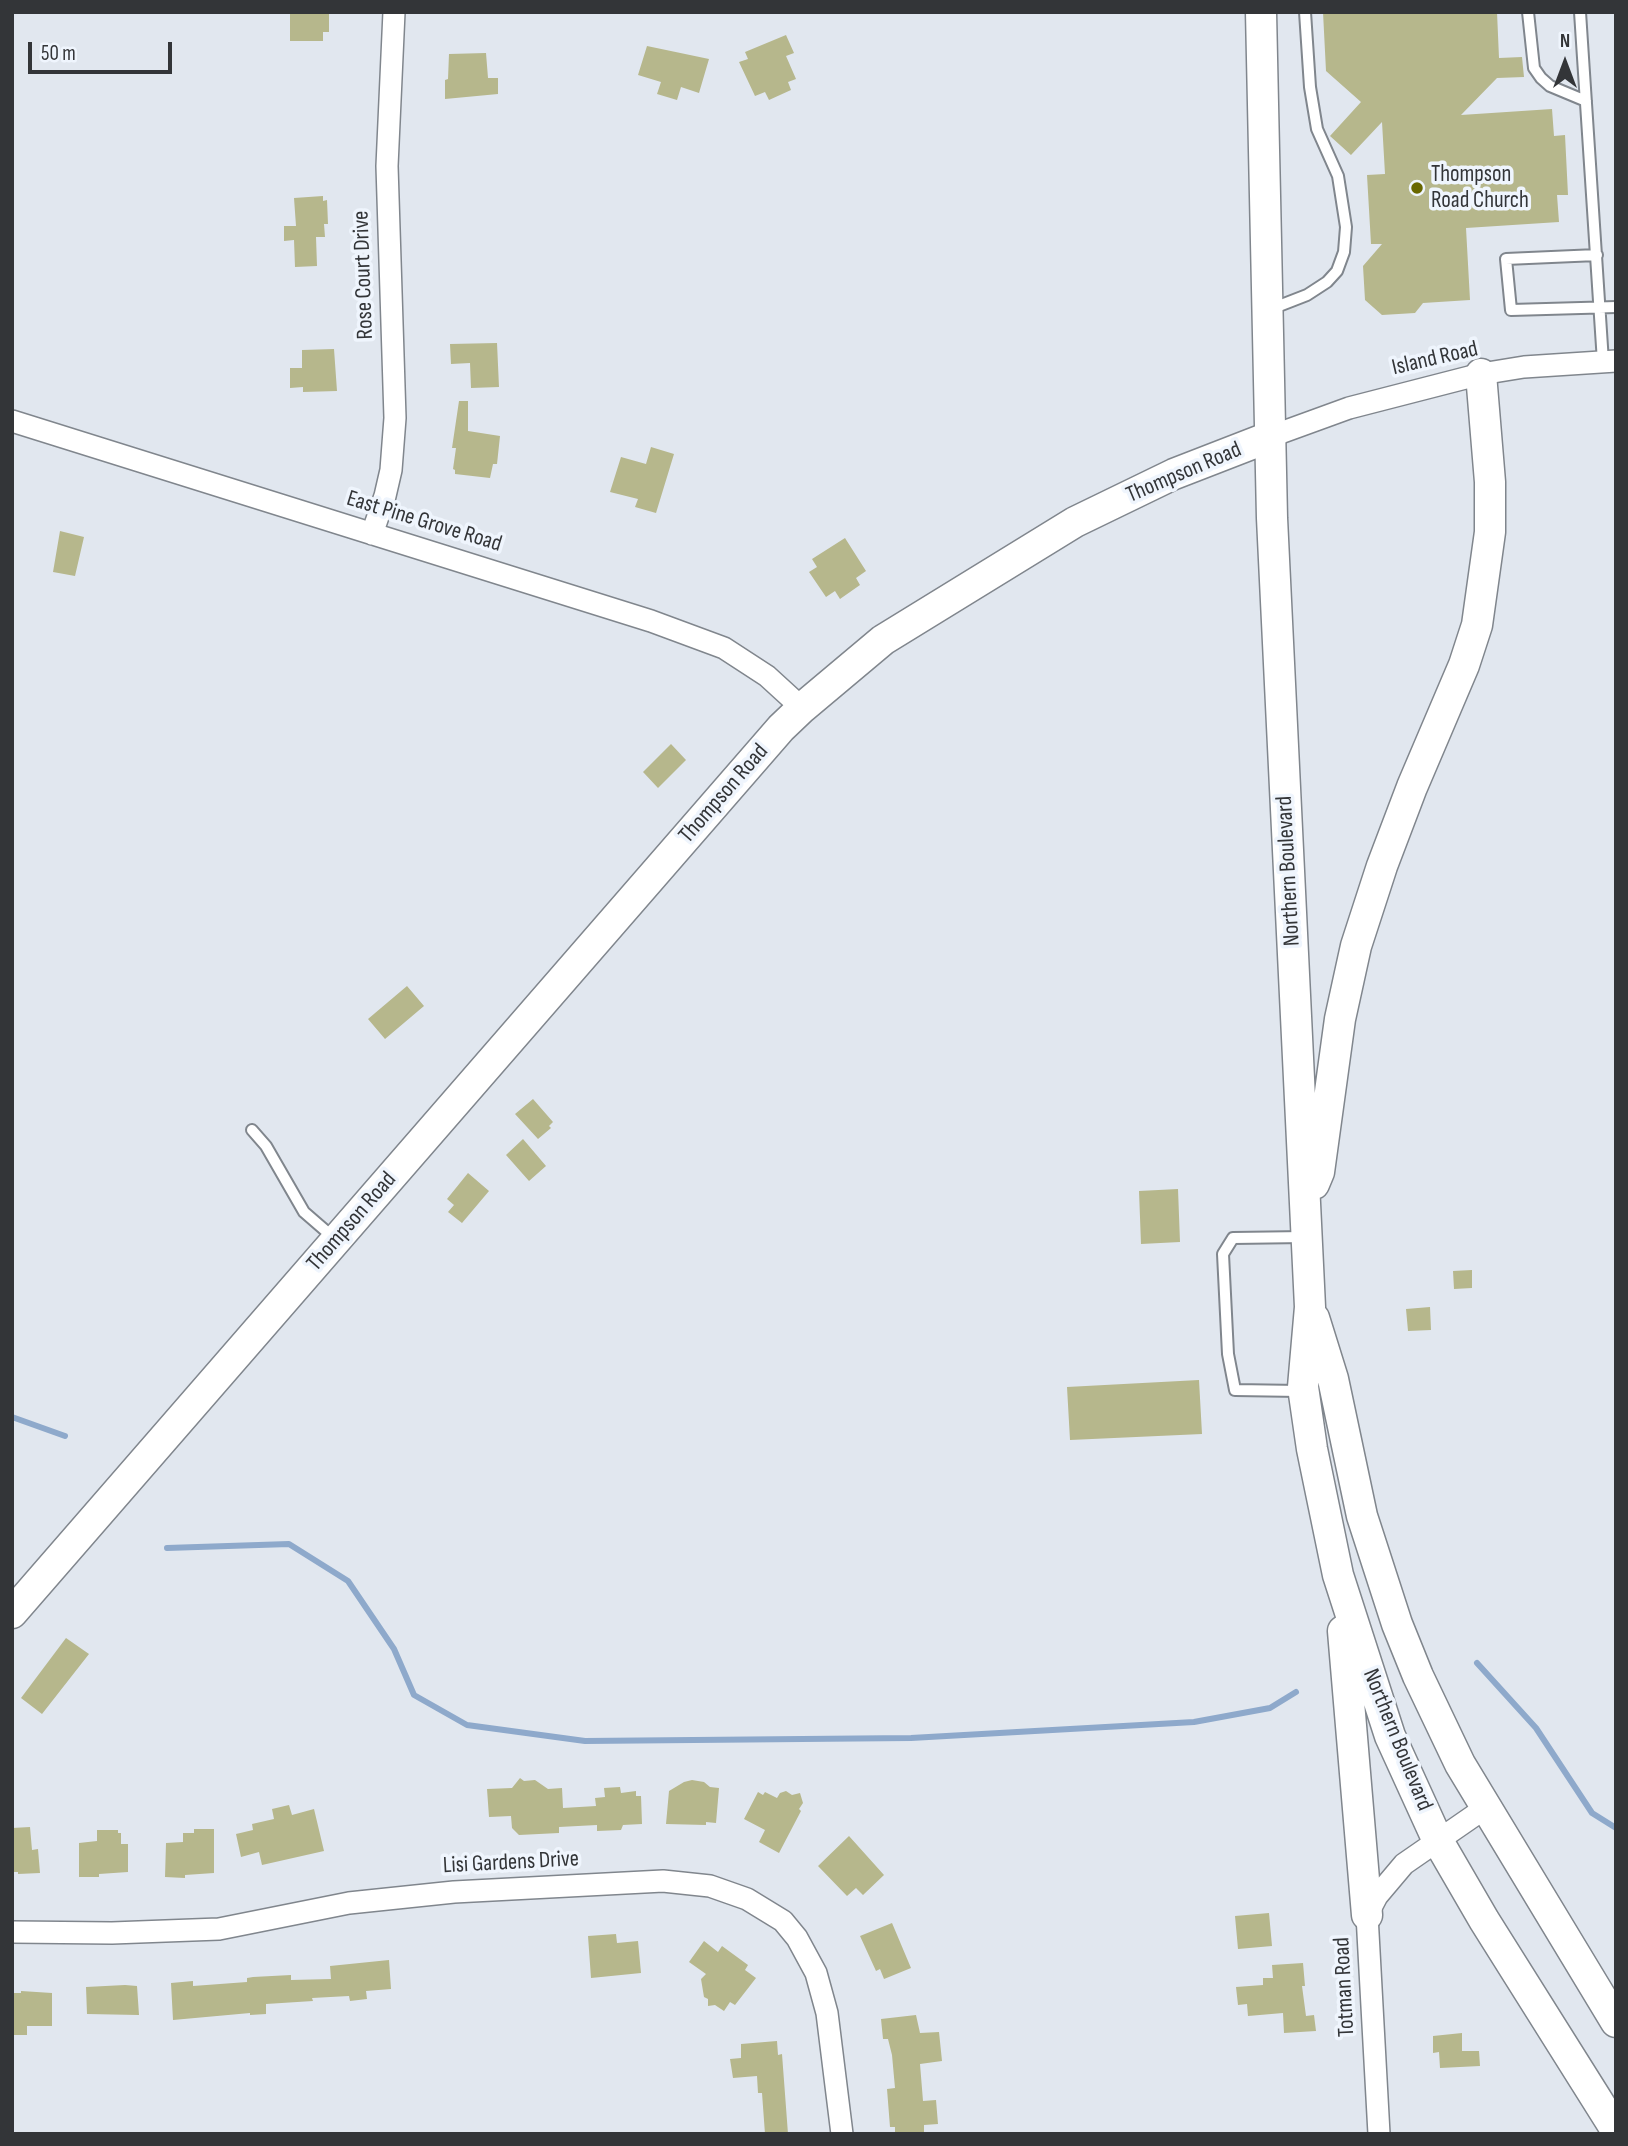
<!DOCTYPE html>
<html>
<head>
<meta charset="utf-8">
<style>
	body { margin:0 }
	#map { position:relative; width:1628px; height:2146px; overflow:hidden; background:#e1e7ef; font-family:"Sofia Sans Condensed",sans-serif }
	canvas { display:block }
	.frame { position:absolute; inset:0; border:14px solid #333538; pointer-events:none }
	.north { position:absolute; left:1530px; top:28px; width:70px; height:70px; -webkit-text-stroke:5px #eff5fd; paint-order:stroke; rotate:0deg; font-size:19px; font-weight:700; line-height:28px; text-align:center; color:#333538 }
	.north::after { content:''; display:block; margin:auto; width:24px; height:32px; background:#333538; clip-path:polygon(50% 0,100% 100%,50% 72%,0 100%) }
	.scale { position:absolute; left:28px; top:42px; width:144px; height:32px; box-sizing:border-box; border:4px solid #333538; border-top:0; padding-left:9px; font-size:21px; line-height:24px; white-space:nowrap; color:#333538; -webkit-text-stroke:5px #eff5fd; paint-order:stroke }
</style>
</head>
<body>
<div id="map">
<canvas width="1628" height="2146"></canvas>
<div class="frame"></div>
<div class="north">N</div>
<div class="scale">50 m</div>
</div>
<script>
const g = document.querySelector('canvas').getContext('2d');
g.lineJoin = 'round';
const toPath = rows => new Path2D(rows.map(r => 'M' + r).join(''));
function trace(path, color, width, dash) { g.strokeStyle = color; g.lineWidth = width; g.lineCap = dash ? 'butt' : 'round'; g.setLineDash(dash || []); g.stroke(path); }
function fillPath(path, color) { g.fillStyle = color; g.fill(path, 'evenodd'); }
function label(font, color, halo, rows, align = 'center') {
  g.font = font + ' "Sofia Sans Condensed",sans-serif'; g.lineWidth = 7; g.setLineDash([]); g.textBaseline = 'middle'; g.strokeStyle = halo; g.fillStyle = color; for (const [text, x, y, turn = 0] of rows) {
    g.save(); g.translate(x, y); g.rotate((+turn || 0) * Math.PI / 180); g.textAlign = isNaN(turn) ? turn : align; if (halo) g.strokeText(text, 0, 0); g.fillText(text, 0, 0); g.restore();
  }
}
trace(toPath([
	[12,1417,65,1436],
	[167,1548,289,1544,348,1581,394,1649,414,1695,467,1725,585,1741,911,1738,1194,1722,1270,1708,1296,1692],
	[1477,1663,1536,1728,1592,1813,1616,1828]
]), '#8ea9cb', 6);
fillPath(toPath([
	[290,12,329,12,329,32,323,32,323,41,290,41],
	[1323,12,1497,12,1499,58,1522,57,1524,77,1497,78,1461,115,1552,109,1554,136,1565,135,1568,195,1557,195,1559,222,1466,228,1470,300,1423,303,1415,313,1382,315,1365,300,1363,266,1382,244,1371,244,1367,175,1385,174,1382,122,1351,155,1330,136,1361,102,1326,71],
	[786,35,794,53,786,56,796,79,788,82,791,90,769,100,765,92,755,96,739,62,748,59,745,52],
	[647,46,709,59,699,93,681,87,677,100,657,94,661,82,638,75],
	[486,53,488,78,498,78,498,94,445,99,445,80,448,79,449,54],
	[323,196,323,201,327,200,328,224,324,224,325,237,316,237,317,266,295,267,294,240,284,241,284,226,296,226,294,198],
	[497,343,499,387,471,388,470,363,451,364,450,344],
	[334,349,337,391,303,392,303,387,290,388,290,368,302,368,302,350],
	[459,401,468,401,468,431,500,436,497,464,493,464,490,478,455,474,455,470,453,469,456,448,452,448],
	[651,447,674,454,656,513,635,507,638,499,610,492,621,457,646,464],
	[60,531,84,537,75,576,53,572],
	[845,538,866,571,856,578,860,585,840,599,835,591,826,597,809,572,817,567,812,559],
	[671,744,686,760,658,788,643,772],
	[407,986,424,1006,385,1039,368,1019],
	[533,1099,553,1122,549,1126,551,1128,538,1139,515,1114],
	[523,1139,546,1166,529,1181,506,1155],
	[468,1173,489,1191,462,1223,448,1212,454,1205,447,1199],
	[1178,1189,1180,1242,1141,1244,1139,1191],
	[1472,1270,1472,1288,1454,1289,1453,1271],
	[1430,1307,1431,1330,1408,1331,1406,1309],
	[1199,1380,1202,1434,1070,1440,1067,1387],
	[66,1638,89,1654,42,1714,21,1698],
	[520,1778,524,1781,535,1780,548,1789,562,1788,563,1808,596,1806,595,1798,605,1797,604,1788,620,1787,621,1793,636,1791,636,1796,641,1796,642,1824,623,1825,621,1830,597,1831,597,1825,559,1827,559,1833,519,1835,512,1828,511,1816,489,1817,487,1789,512,1788],
	[692,1780,704,1782,710,1787,719,1788,716,1823,706,1822,706,1825,666,1824,669,1791,684,1782],
	[786,1791,792,1795,800,1793,803,1803,799,1809,801,1811,779,1853,759,1842,765,1830,744,1819,758,1792,763,1795,765,1792,777,1798,780,1793],
	[289,1805,292,1815,314,1809,324,1851,262,1865,259,1852,241,1857,236,1834,253,1830,252,1824,274,1819,272,1809],
	[30,1827,32,1850,38,1849,40,1873,18,1874,18,1872,12,1872,12,1828],
	[194,1829,214,1829,214,1873,185,1875,185,1878,165,1877,166,1843,183,1842,183,1833,194,1833],
	[97,1830,118,1830,118,1833,121,1833,121,1844,128,1844,128,1872,99,1874,99,1877,79,1877,79,1843,97,1841],
	[849,1836,884,1875,863,1895,856,1888,847,1896,818,1866],
	[1269,1913,1272,1946,1238,1949,1235,1916],
	[892,1923,911,1968,884,1979,880,1969,876,1971,860,1936],
	[616,1934,617,1943,638,1941,641,1973,591,1978,588,1936],
	[704,1941,718,1952,722,1946,748,1965,745,1970,756,1978,735,2005,730,2002,724,2011,715,2005,708,2006,708,1999,704,1997,701,1979,706,1974,689,1962],
	[389,1960,391,1989,366,1991,367,1999,350,2001,349,1996,312,1998,313,2001,266,2004,266,2014,250,2015,250,2013,173,2020,171,1983,193,1981,193,1986,247,1982,247,1978,253,1977,291,1975,291,1980,331,1979,330,1966],
	[1303,1963,1305,1986,1302,1986,1306,2016,1314,2015,1316,2031,1284,2033,1283,2013,1248,2016,1247,2004,1238,2005,1236,1987,1263,1985,1263,1978,1273,1978,1272,1965],
	[125,1985,137,1986,139,2015,87,2014,86,1987],
	[21,1991,52,1993,52,2026,27,2026,27,2035,12,2035,12,1993,21,1993],
	[916,2015,920,2033,939,2032,942,2061,920,2064,923,2101,936,2100,938,2124,924,2125,924,2134,895,2134,895,2127,890,2127,887,2089,895,2088,892,2055,888,2039,883,2039,881,2019],
	[1462,2033,1462,2051,1479,2051,1480,2066,1440,2068,1439,2052,1433,2053,1433,2036],
	[777,2041,778,2055,782,2054,788,2134,765,2134,762,2093,758,2093,757,2076,733,2078,730,2059,741,2058,741,2044]
]), '#b6b78c');
const lane = toPath([
	[1528,12,1534,68,1541,78,1550,86,1586,101],
	[1580,12,1603,362],
	[1597,255,1506,259,1511,310,1616,307],
	[1271,309,1307,295,1327,282,1337,271,1344,252,1346,227,1338,176,1317,129,1310,87,1305,12],
	[252,1130,266,1146,304,1212,334,1238],
	[1300,1391,1235,1390,1228,1354,1223,1254,1233,1238,1305,1237]
]);
const street = toPath([
	[12,421,651,621,724,648,767,676,802,708],
	[1272,436,1349,408,1481,374,1524,367,1616,361],
	[372,534,385,496,391,470,395,418,387,166,394,12],
	[12,1932,112,1933,219,1929,349,1903,454,1892,663,1881,710,1886,747,1899,783,1921,797,1938,816,1973,827,2013,842,2134],
	[1379,2134,1367,1915,1377,1896,1404,1864,1485,1808]
]);
const secondary = toPath([
	[1261,12,1272,518,1310,1307,1303,1387,1312,1449,1338,1575,1390,1736,1437,1839,1484,1920,1616,2130],
	[1314,1184,1319,1172,1340,1019,1356,946,1382,866,1412,787,1464,665,1477,625,1490,532,1490,482,1481,374],
	[1314,1318,1333,1379,1362,1516,1397,1624,1418,1676,1460,1764,1616,2022],
	[12,1613,781,728,802,708,883,640,1075,522,1174,474,1272,436],
	[1343,1631,1367,1915]
]);
trace(lane, '#80868d', 14);
trace(street, '#80868d', 24);
trace(secondary, '#80868d', 33);
trace(lane, '#fff', 10);
trace(street, '#fff', 21);
trace(secondary, '#fff', 30);
for (const [x, y, r, color] of [
	[1417,188,7,"#686700"]
]) { const dot = new Path2D(); dot.arc(x, y, r, 0, 2 * Math.PI); g.fillStyle = color; g.fill(dot); trace(dot, '#eff5fd', 2.5); }
label('23px', '#333538', '#eff5fd', [
	["Thompson",1431,175],
	["Road Church",1431,201]
], 'left');
label('23px', '#333538', '#eff5fd', [
	["Rose Court Drive",364,275,-92],
	["Island Road",1435,359,-13],
	["Thompson Road",1184,473,-23],
	["East Pine Grove Road",424,522,17],
	["Thompson Road",724,794,-49],
	["Northern Boulevard",1289,871,-93],
	["Thompson Road",352,1222,-49],
	["Northern Boulevard",1397,1740,68],
	["Lisi Gardens Drive",511,1863,-3],
	["Totman Road",1345,1987,-93]
]);
</script>
</body>
</html>
